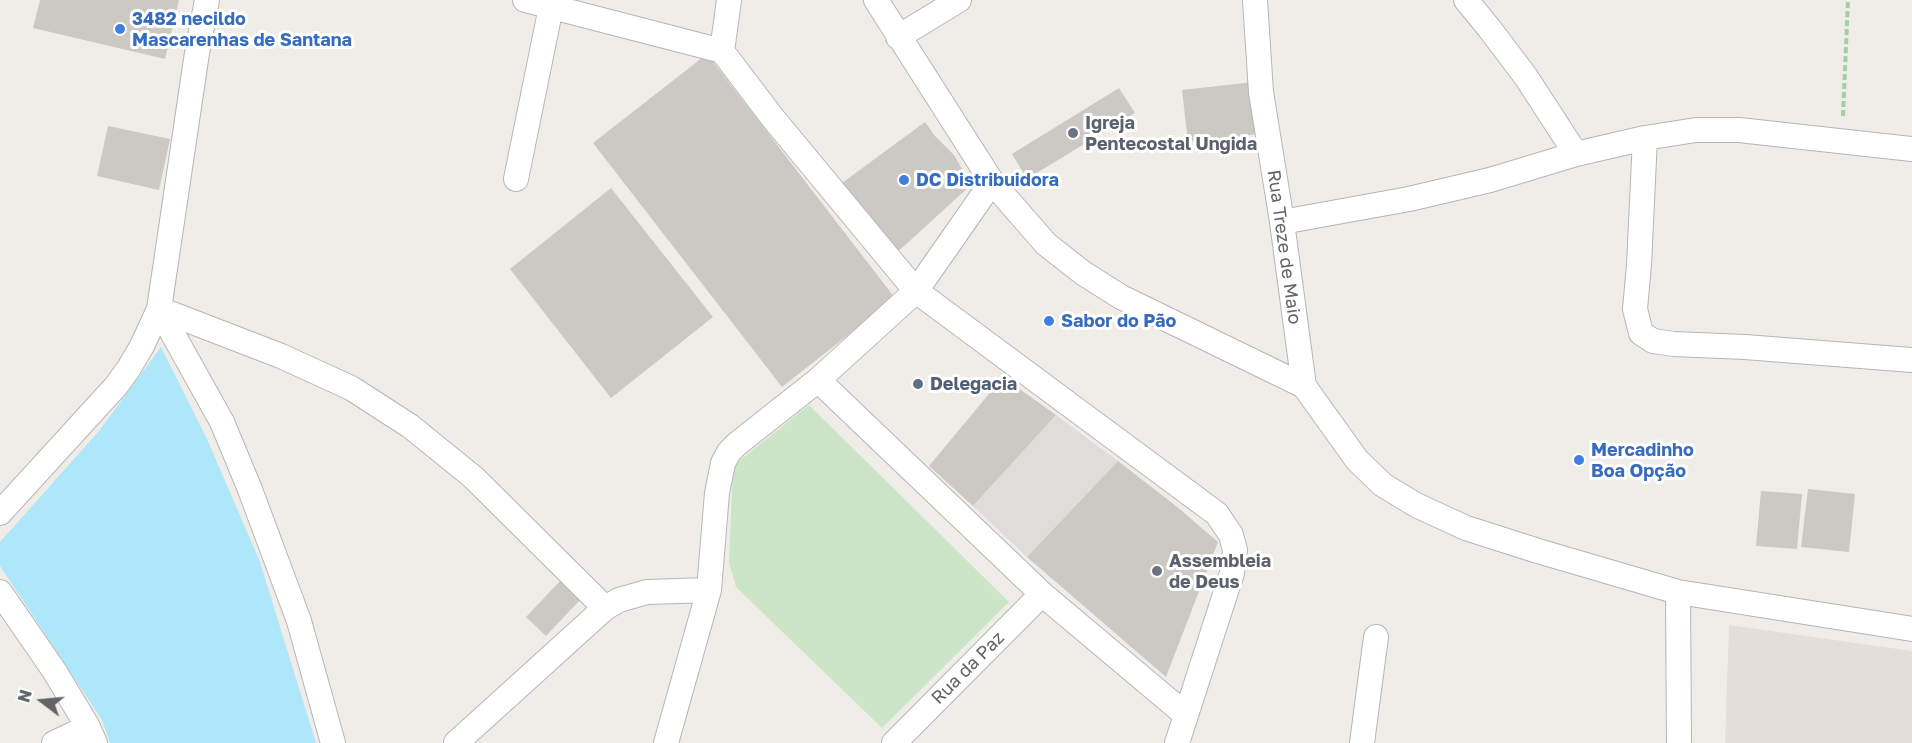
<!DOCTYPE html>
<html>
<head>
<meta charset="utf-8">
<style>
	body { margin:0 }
	#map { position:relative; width:1912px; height:743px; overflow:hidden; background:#f0ede8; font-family:"Golos Text",sans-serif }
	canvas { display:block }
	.north { position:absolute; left:12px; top:671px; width:60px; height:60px; -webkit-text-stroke:4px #fff; paint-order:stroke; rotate:286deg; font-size:16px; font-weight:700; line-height:24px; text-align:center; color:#5f6467 }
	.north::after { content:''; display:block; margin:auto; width:21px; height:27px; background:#5f6467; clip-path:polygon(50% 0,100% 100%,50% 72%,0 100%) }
</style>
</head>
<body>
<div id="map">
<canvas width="1912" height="743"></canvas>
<div class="north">N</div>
</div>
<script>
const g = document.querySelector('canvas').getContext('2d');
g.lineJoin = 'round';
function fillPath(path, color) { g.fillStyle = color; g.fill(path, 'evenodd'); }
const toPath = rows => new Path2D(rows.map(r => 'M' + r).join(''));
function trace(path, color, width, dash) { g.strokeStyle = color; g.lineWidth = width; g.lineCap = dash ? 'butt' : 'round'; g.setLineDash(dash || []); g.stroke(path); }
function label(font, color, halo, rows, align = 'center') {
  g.font = font + ' "Golos Text",sans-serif'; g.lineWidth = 6; g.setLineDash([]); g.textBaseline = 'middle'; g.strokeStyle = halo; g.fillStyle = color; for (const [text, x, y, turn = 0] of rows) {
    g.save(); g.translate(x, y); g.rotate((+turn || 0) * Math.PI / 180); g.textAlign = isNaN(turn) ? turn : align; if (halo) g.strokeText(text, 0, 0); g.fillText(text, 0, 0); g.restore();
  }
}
fillPath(toPath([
	[1056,415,1118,461,1027,557,973,506]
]), '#dfdcda');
fillPath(toPath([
	[1729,625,1912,651,1912,743,1725,743]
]), '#e3ded9');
fillPath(toPath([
	[809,405,1009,602,882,728,736,587,729,562,733,466]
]), '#cce5c6');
fillPath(toPath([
	[161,347,207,439,260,562,316,743,110,743,102,720,0,566,0,542,99,431]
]), '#aee6fa');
fillPath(toPath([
	[40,0,179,0,165,59,33,28],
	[707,54,895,298,782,387,593,143],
	[1253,82,1258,134,1188,142,1182,90],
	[1119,88,1135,113,1027,179,1012,154],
	[925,122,935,136,954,155,971,185,892,257,842,183],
	[108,126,170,139,159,190,97,176],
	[611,188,713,317,611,398,510,269],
	[1003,377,1056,415,973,506,929,466],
	[1118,461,1176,506,1218,542,1166,677,1027,557],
	[1808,489,1855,494,1849,552,1801,547],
	[1761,491,1802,494,1797,549,1756,546],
	[560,581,580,600,546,636,526,617]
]), '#ccc8c4');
const minor = toPath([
	[525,0,722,51,772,117,916,291,1217,514,1231,535,1235,550,1232,573,1177,743],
	[876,0,992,182,1046,244,1083,273,1121,297,1304,386,1357,460,1383,485,1416,505,1466,528,1538,551,1678,592,1912,629],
	[1255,0,1261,92,1282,222,1304,386],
	[1466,0,1489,28,1526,77,1576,154],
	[898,37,959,0],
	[722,51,729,0],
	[1645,138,1639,265,1635,309,1641,333,1653,341,1674,344,1745,347,1912,360],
	[516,179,551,7],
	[1282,222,1409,199,1490,180,1576,154,1645,138,1696,130,1739,130,1912,149],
	[159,309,281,356,351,388,410,426,473,477,605,608,619,600,647,592,709,590,717,493,723,463,729,452,737,444,818,380,1042,594,1186,715],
	[159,309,222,422,249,487,299,621,333,743],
	[818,380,916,291,992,182],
	[0,513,116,386,129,368,142,346,159,309,197,53,207,0],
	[0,592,55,672,88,727,95,743],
	[1678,592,1679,743],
	[54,743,88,727],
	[456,743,605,608],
	[666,743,709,590],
	[894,743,1042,594],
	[1362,743,1376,637]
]);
trace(minor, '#b3b6b9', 26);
trace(toPath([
	[1843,116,1848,0]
]), '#a4cea8', 4, [6, 3]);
trace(minor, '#fff', 24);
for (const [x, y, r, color] of [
	[120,29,6,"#3f7fe0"],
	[1073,133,6,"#6b7280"],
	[904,180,6,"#3f7fe0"],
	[1049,321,6,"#3f7fe0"],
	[918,384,6,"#5c6f8a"],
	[1579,460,6,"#3f7fe0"],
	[1157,571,6,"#6b7280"]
]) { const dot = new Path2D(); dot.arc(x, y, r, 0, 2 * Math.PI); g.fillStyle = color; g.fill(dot); trace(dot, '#fff', 2); }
label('bold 18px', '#366cbe', '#fff', [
	["3482 necildo",132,19],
	["Mascarenhas de Santana",132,40],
	["DC Distribuidora",916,180],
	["Sabor do Pão",1061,321],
	["Mercadinho",1591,450],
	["Boa Opção",1591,471]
], 'left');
label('bold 18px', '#5b616d', '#fff', [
	["Igreja",1085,123],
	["Pentecostal Ungida",1085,144],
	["Assembleia",1169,561],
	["de Deus",1169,582]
], 'left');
label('18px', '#5f6467', '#fff', [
	["Rua Treze de Maio",1284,247,82],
	["Rua da Paz",968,668,-45]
]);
label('bold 18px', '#4e5e75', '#fff', [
	["Delegacia",930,384]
], 'left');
</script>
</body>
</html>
